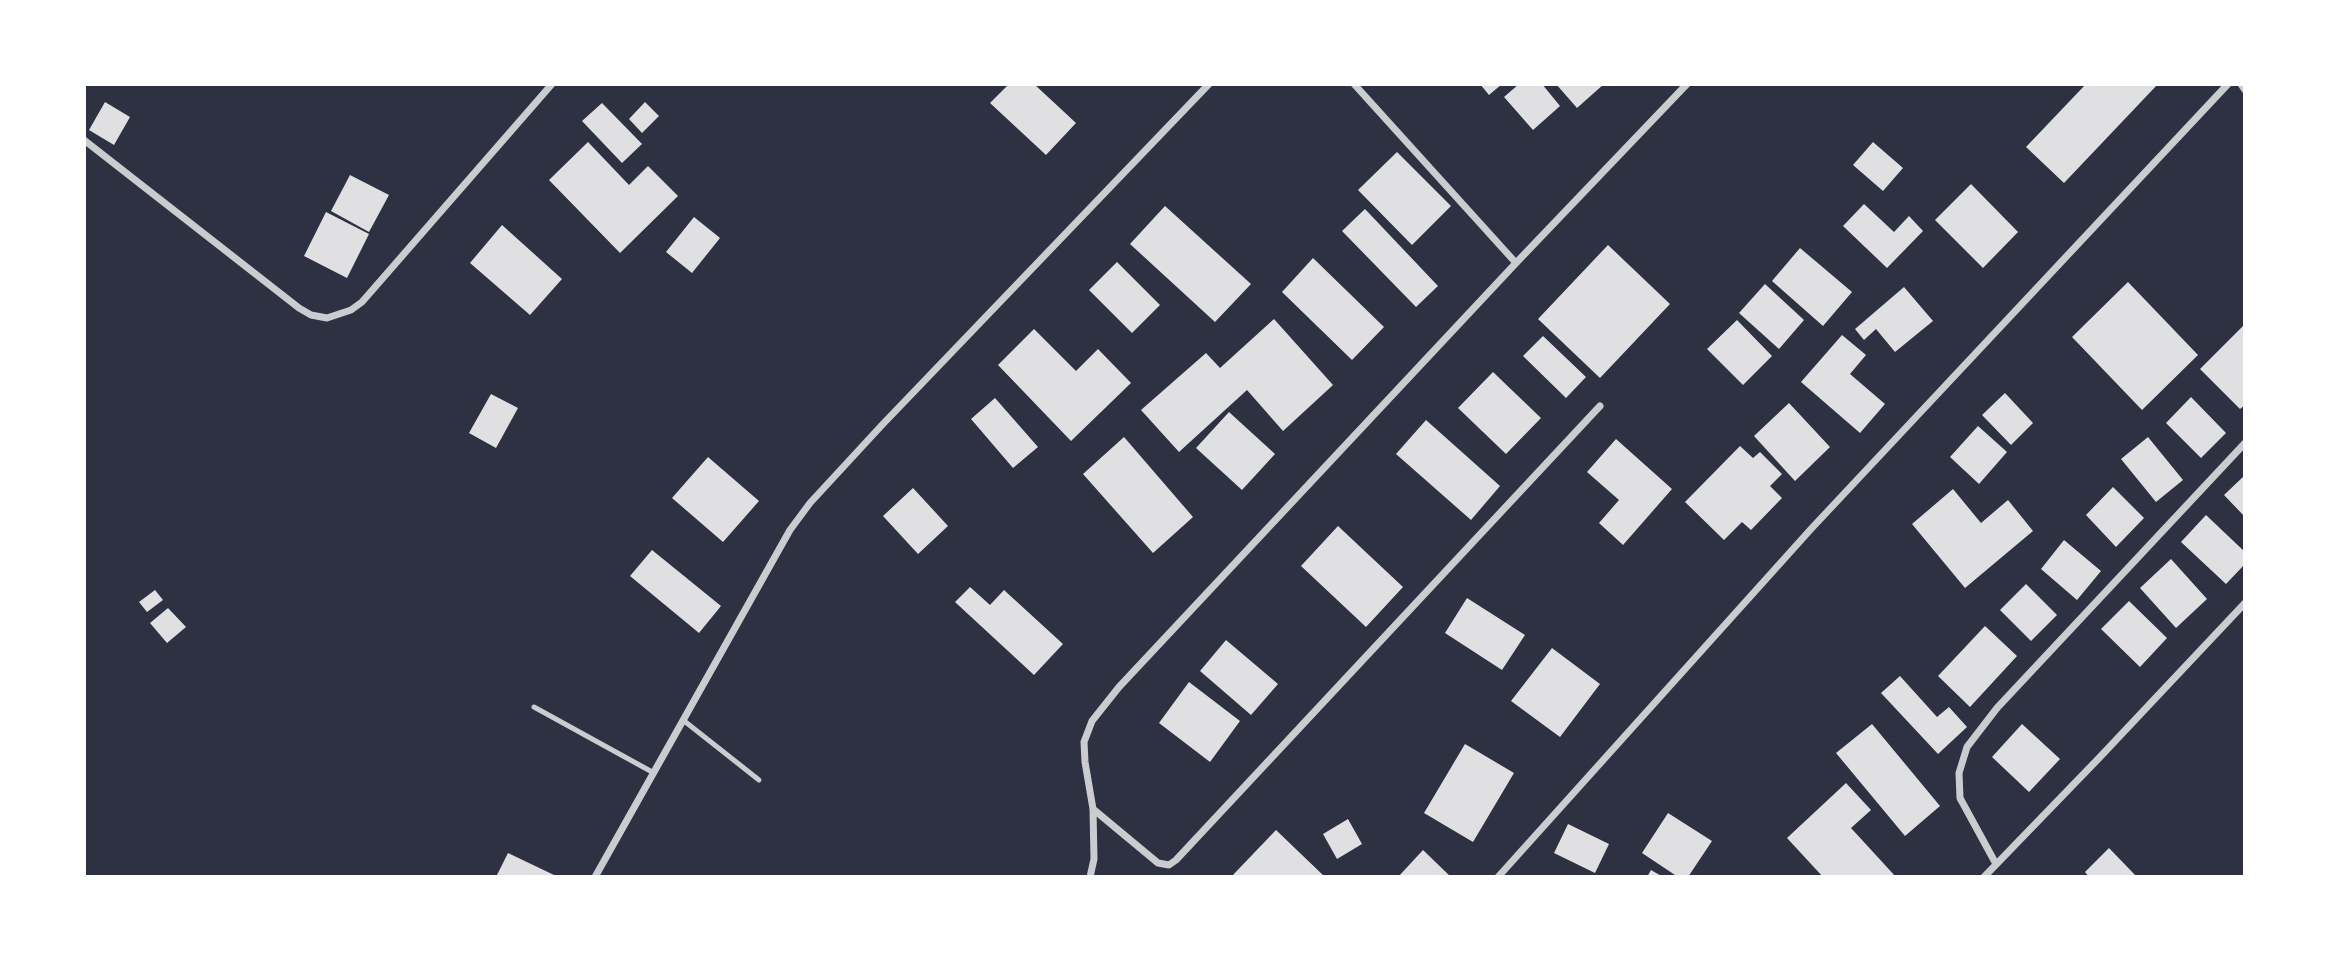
<!DOCTYPE html>
<html>
<head>
<meta charset="utf-8">
<style>
	body { margin:0 }
	#map { position:relative; width:2329px; height:961px; overflow:hidden; background:#2d3142; font-family:Barlow,sans-serif }
	canvas { display:block }
	.frame { position:absolute; inset:0; border:86px solid #fff; pointer-events:none }
</style>
</head>
<body>
<div id="map">
<canvas width="2329" height="961"></canvas>
<div class="frame"></div>
</div>
<script>
const g = document.querySelector('canvas').getContext('2d');
g.lineJoin = 'round';
function fillPath(path, color) { g.fillStyle = color; g.fill(path, 'evenodd'); }
const toPath = rows => new Path2D(rows.map(r => 'M' + r).join(''));
function trace(path, color, width, dash) { g.strokeStyle = color; g.lineWidth = width; g.lineCap = dash ? 'butt' : 'round'; g.setLineDash(dash || []); g.stroke(path); }
fillPath(toPath([
	[1009,84,1034,84,1076,123,1046,155,990,103],
	[1480,84,1502,84,1489,95],
	[1519,84,1542,84,1560,106,1533,130,1504,97],
	[1556,84,1604,84,1577,108],
	[2086,84,2158,84,2064,183,2026,147],
	[105,102,130,117,114,145,89,130],
	[645,102,659,116,642,133,629,119],
	[602,103,642,144,622,163,582,121],
	[588,142,629,185,648,166,678,196,620,253,549,180],
	[1873,142,1903,168,1883,191,1853,165],
	[1397,152,1451,206,1412,245,1358,190],
	[350,175,389,195,369,232,331,211],
	[1971,184,2018,232,1983,268,1935,220],
	[1864,204,1894,232,1909,216,1923,231,1887,268,1843,226],
	[1165,206,1251,284,1215,322,1130,244],
	[1365,209,1438,286,1416,307,1342,231],
	[326,212,369,234,347,278,304,256],
	[694,217,720,238,692,273,666,252],
	[502,225,562,279,530,315,470,263],
	[1608,245,1670,304,1600,378,1538,319],
	[1800,248,1852,292,1823,326,1772,281],
	[1313,258,1384,327,1352,360,1282,292],
	[1117,262,1160,305,1132,333,1089,290],
	[2128,282,2198,355,2142,410,2072,337],
	[1765,284,1804,320,1779,349,1739,313],
	[1904,287,1933,321,1895,352,1876,329,1864,340,1855,329],
	[1274,319,1333,385,1283,431,1247,390,1179,452,1141,410,1206,353,1220,368],
	[1737,320,1772,356,1743,385,1707,349],
	[2245,324,2245,405,2240,409,2200,369],
	[1034,329,1076,371,1098,349,1131,383,1071,441,998,365],
	[1842,335,1866,355,1850,374,1885,404,1860,433,1801,382],
	[1543,336,1586,377,1566,398,1523,356],
	[1493,372,1541,418,1506,454,1458,408],
	[2005,393,2033,423,2011,445,1982,415],
	[491,394,518,408,496,448,469,433],
	[2191,397,2226,433,2201,458,2166,423],
	[995,398,1038,447,1013,468,971,419],
	[1789,403,1830,447,1795,481,1754,436],
	[1229,412,1275,454,1242,490,1196,448],
	[1426,420,1500,486,1471,520,1396,454],
	[1978,426,2007,452,1979,484,1950,457],
	[1124,437,1193,517,1153,553,1083,474],
	[2148,437,2183,480,2156,502,2121,459],
	[1616,439,1672,489,1623,545,1599,523,1619,500,1587,472],
	[1740,446,1753,458,1760,452,1782,474,1770,486,1782,498,1751,530,1742,522,1724,540,1685,502],
	[708,457,759,501,723,542,672,498],
	[2245,475,2245,517,2224,495],
	[2113,487,2144,518,2116,547,2086,515],
	[913,488,948,526,918,554,883,516],
	[1953,489,1981,523,2008,500,2033,531,1965,588,1912,524],
	[2206,515,2245,552,2245,564,2226,584,2181,542],
	[1338,526,1403,587,1366,627,1301,566],
	[2064,540,2101,571,2077,600,2041,569],
	[652,550,721,606,699,633,630,576],
	[2171,559,2207,599,2176,628,2140,588],
	[2026,584,2057,615,2031,641,2000,610],
	[970,587,990,605,1004,590,1063,644,1034,675,955,602],
	[155,590,163,600,147,612,139,602],
	[1467,598,1525,635,1502,670,1445,633],
	[2129,601,2167,638,2140,667,2101,629],
	[168,608,186,627,167,643,150,623],
	[1985,626,2017,656,1970,707,1938,676],
	[1226,640,1278,684,1251,715,1200,671],
	[1552,648,1600,684,1560,737,1511,701],
	[1900,676,1937,717,1949,707,1967,727,1938,754,1881,693],
	[1189,682,1240,721,1210,762,1159,723],
	[1872,724,1940,806,1905,836,1836,753],
	[2022,724,2060,759,2029,792,1992,757],
	[1465,744,1514,773,1473,842,1424,813],
	[1846,783,1871,810,1851,828,1896,877,1823,877,1787,838],
	[1668,813,1712,841,1688,877,1678,877,1642,853],
	[1348,819,1362,844,1337,859,1323,834],
	[1568,824,1609,844,1595,873,1554,853],
	[1276,830,1325,877,1231,877],
	[2109,848,2137,877,2089,877,2085,872],
	[1423,850,1451,877,1398,877],
	[508,853,554,875,553,877,496,877],
	[1651,870,1663,877,1647,877]
]), '#e0e0e3');
trace(toPath([
	[534,707,654,773],
	[683,720,759,780]
]), '#caccd0', 5);
trace(toPath([
	[1354,84,1516,263],
	[2241,84,2245,90],
	[84,140,299,308,311,315,327,318,351,310,362,302,552,84],
	[1093,809,1158,863,1169,865,1176,860,1600,406],
	[1996,864,1960,798,1959,773,1967,747,1997,708,2245,443],
	[595,877,790,530,810,503,882,425,1209,84],
	[1090,877,1094,859,1093,809,1085,762,1084,742,1092,721,1119,687,1516,263,1687,84],
	[1498,877,1811,529,2228,84],
	[1984,877,2100,757,2245,603]
]), '#caccd0', 7);
</script>
</body>
</html>
